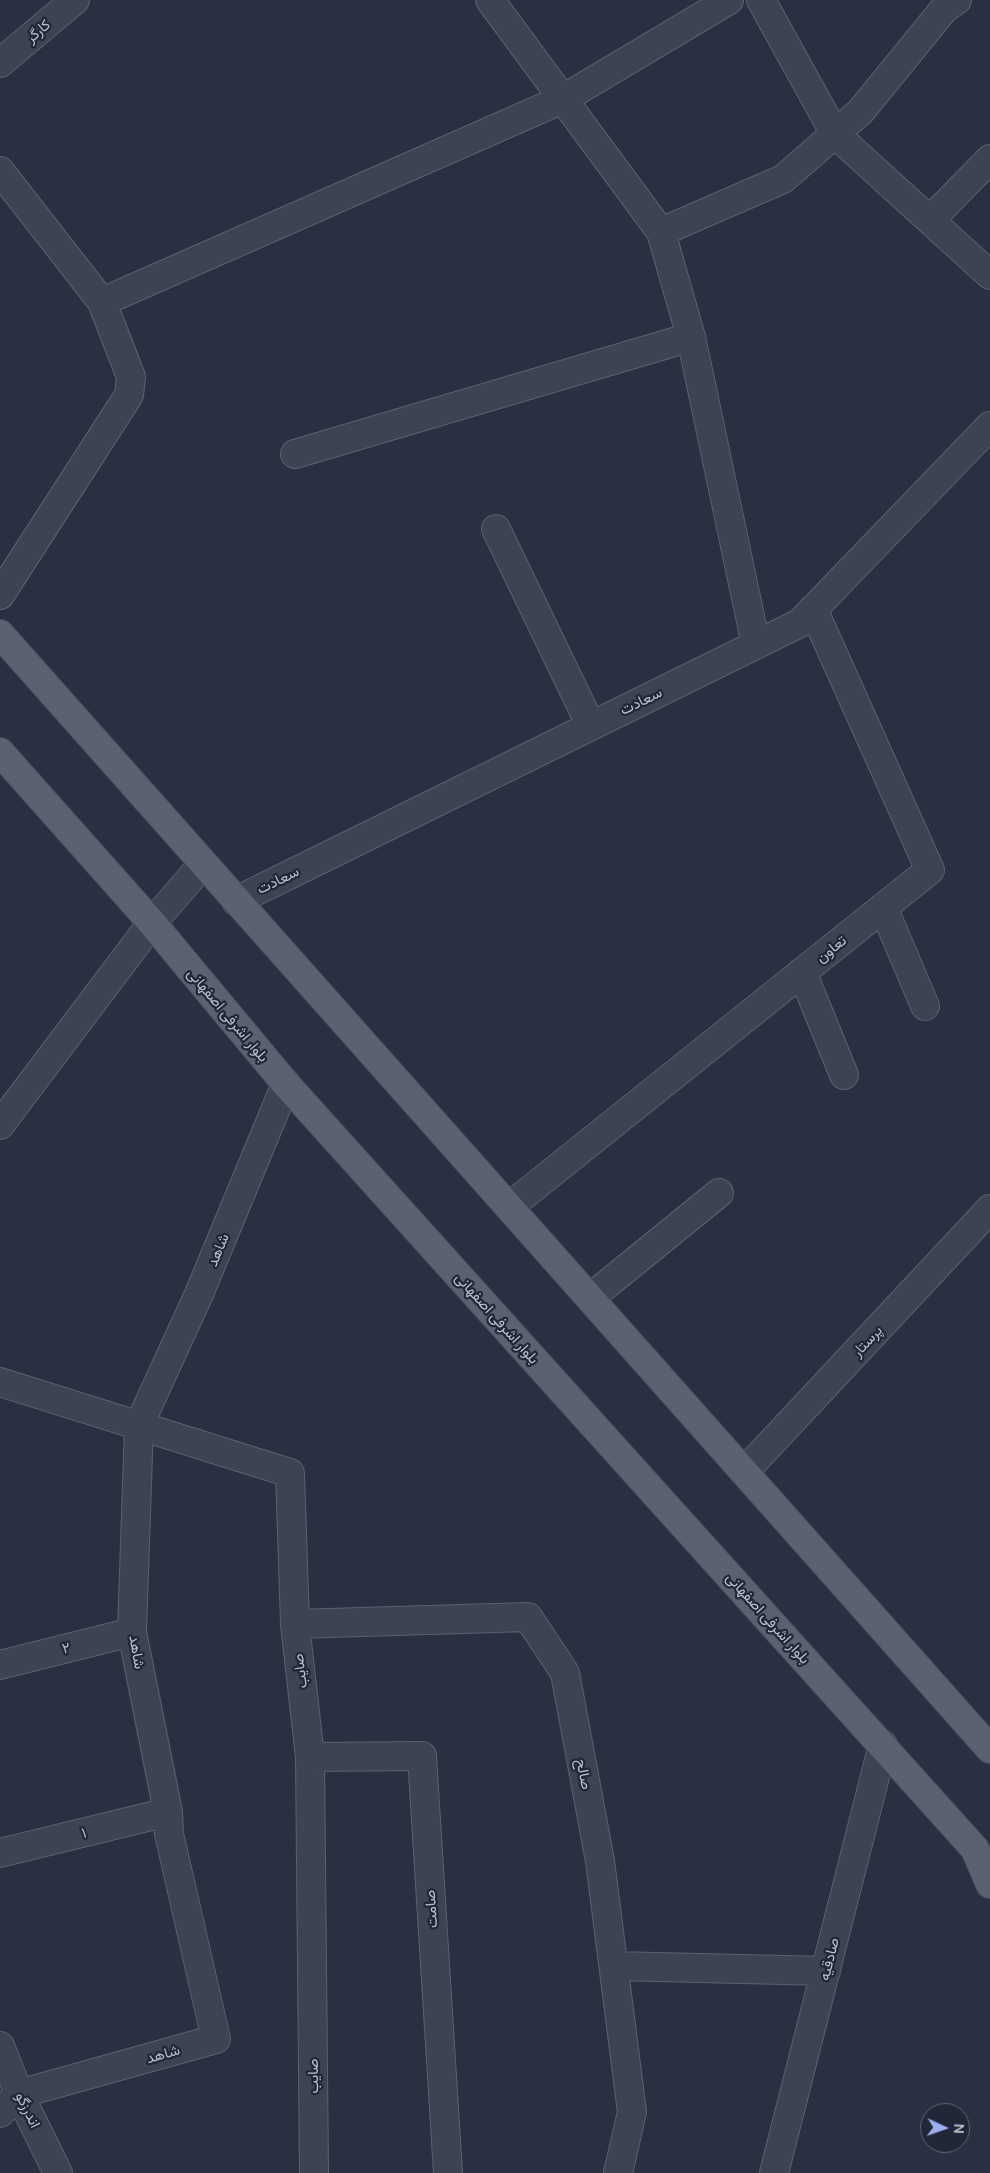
<!DOCTYPE html>
<html>
<head>
<meta charset="utf-8">
<style>
	body { margin:0 }
	#map { position:relative; width:990px; height:2173px; overflow:hidden; background:#2a3042; font-family:Ubuntu,sans-serif }
	canvas { display:block }
	.north { position:absolute; left:920px; top:2103px; width:50px; height:50px; box-sizing:border-box; background:#222737; border:1px solid #5f6472; border-radius:50%; rotate:93deg; font-size:14px; font-weight:700; line-height:20px; text-align:center; color:#bbbfcb }
	.north::after { content:''; display:block; margin:auto; width:18px; height:22px; background:#9aaef1; clip-path:polygon(50% 0,100% 100%,50% 72%,0 100%) }
</style>
</head>
<body>
<div id="map">
<canvas width="990" height="2173"></canvas>
<div class="north">N</div>
</div>
<script>
const g = document.querySelector('canvas').getContext('2d');
g.lineJoin = 'round';
const toPath = rows => new Path2D(rows.map(r => 'M' + r).join(''));
function trace(path, color, width, dash) { g.strokeStyle = color; g.lineWidth = width; g.lineCap = dash ? 'butt' : 'round'; g.setLineDash(dash || []); g.stroke(path); }
function label(font, color, halo, rows, align = 'center') {
  g.font = font + ' Ubuntu,Vazirmatn,sans-serif'; g.lineWidth = 4.5; g.setLineDash([]); g.textBaseline = 'middle'; g.strokeStyle = halo; g.fillStyle = color; for (const [text, x, y, turn = 0] of rows) {
    g.save(); g.translate(x, y); g.rotate((+turn || 0) * Math.PI / 180); g.textAlign = isNaN(turn) ? turn : align; if (halo) g.strokeText(text, 0, 0); g.fillText(text, 0, 0); g.restore();
  }
}
const minor = toPath([
	[490,0,661,232,691,337,756,645],
	[761,0,835,134,990,275],
	[0,63,75,0],
	[0,171,102,302,131,377,129,395,0,595],
	[930,220,990,159],
	[661,232,783,179,861,111,944,9,957,0],
	[102,302,563,99,729,0],
	[295,454,691,337],
	[496,529,591,726],
	[236,901,800,623,990,426],
	[883,907,925,1006],
	[802,972,844,1075],
	[0,1125,152,923,203,864],
	[509,1207,930,870,813,609],
	[590,1298,719,1193],
	[0,1382,290,1473,295,1624,310,1757,314,2173],
	[744,1472,990,1209],
	[295,1624,528,1617,565,1673,600,1861,632,2112,618,2173],
	[0,1665,132,1632],
	[310,1757,422,1756,448,2173],
	[0,1853,168,1812],
	[614,1966,826,1971],
	[0,2046,19,2094,58,2173],
	[0,2113,19,2094,216,2039,169,1834,168,1812,132,1632,139,1425,199,1294,286,1084],
	[774,2173,883,1745]
]);
const major = toPath([
	[0,634,990,1749],
	[0,752,152,923,286,1084,975,1849,990,1884]
]);
trace(minor, '#5c606f', 30);
trace(major, '#474c5b', 30);
trace(minor, '#3e4352', 28);
trace(major, '#5c6171', 28);
label('15px', '#bbbfcb', '#222737', [
	["کارگر",38,31,-40],
	["سعادت",641,701,-26],
	["سعادت",278,880,-26],
	["تعاون",831,949,-39],
	["بلوار اشرفی اصفهانی",228,1015,50],
	["شاهد",218,1250,-67],
	["بلوار اشرفی اصفهانی",497,1318,48],
	["پرستار",867,1341,-47],
	["بلوار اشرفی اصفهانی",768,1618,48],
	["۲",66,1648,-14],
	["شاهد",137,1652,80],
	["صایب",300,1671,-97],
	["صالح",584,1774,79],
	["۱",84,1833,-14],
	["صامت",431,1909,-94],
	["صادقیه",829,1959,-76],
	["شاهد",163,2054,-16],
	["صایب",313,2076,-91],
	["اندرزگو",28,2110,64]
]);
</script>
</body>
</html>
